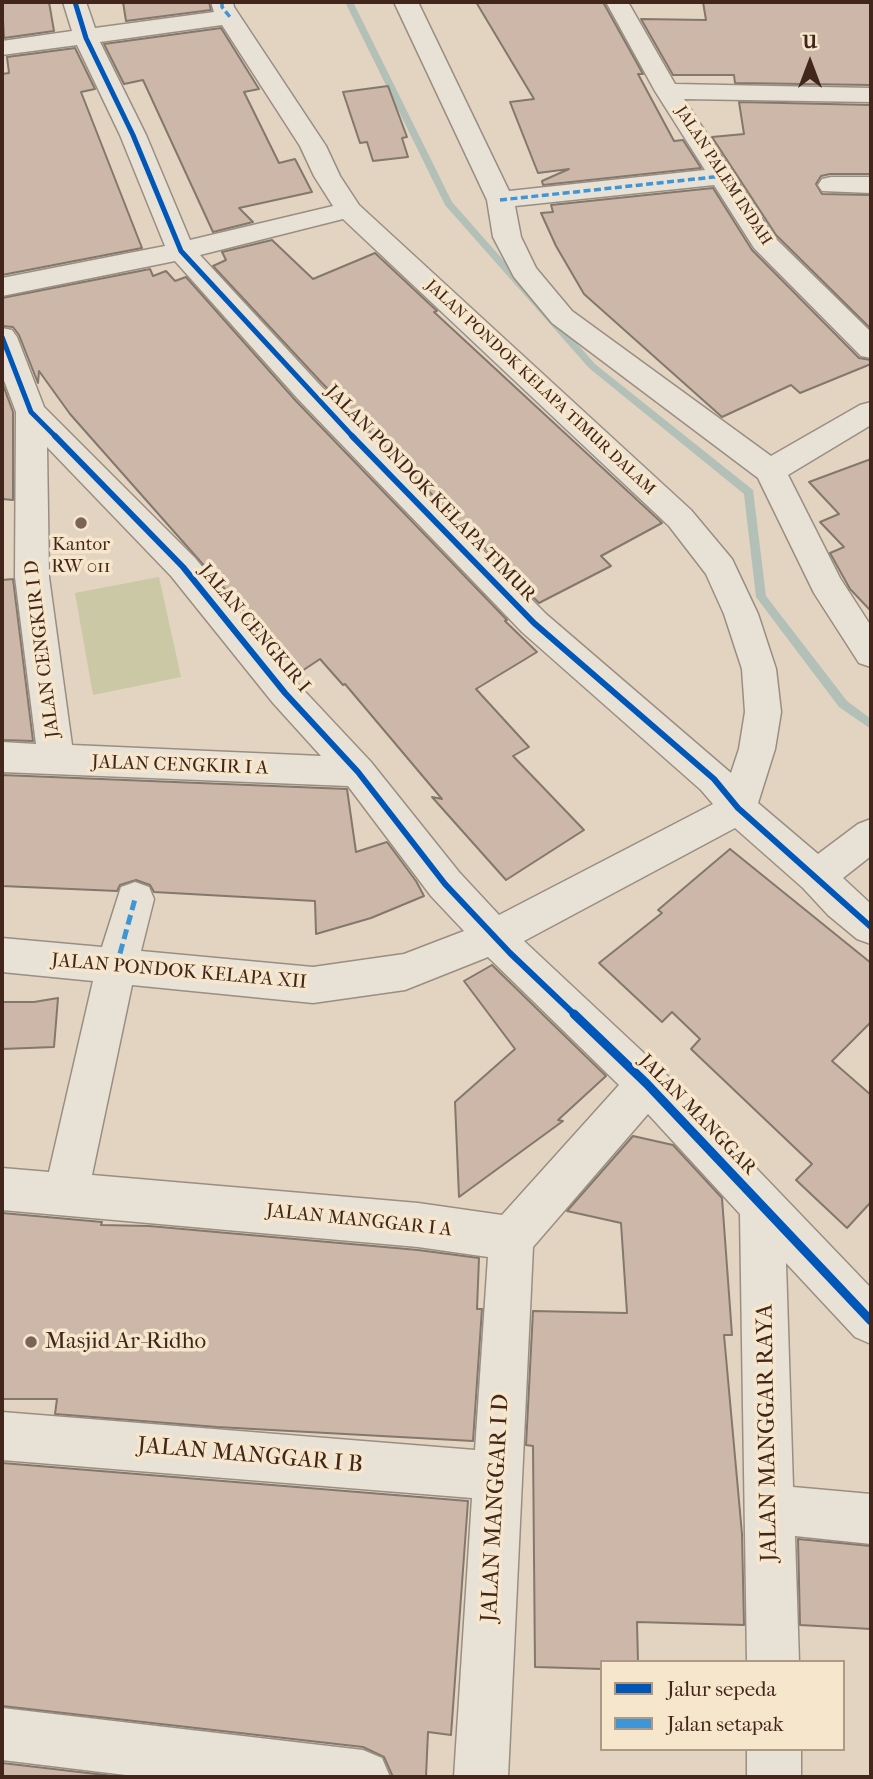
<!DOCTYPE html>
<html>
<head>
<meta charset="utf-8">
<style>
	body { margin:0 }
	#map { position:relative; width:873px; height:1779px; overflow:hidden; background:#e2d4c0; font-family:"IM FELL French Canon",serif }
	canvas { display:block }
	.frame { position:absolute; inset:0; border:4px solid #43261b; pointer-events:none }
	.legend { position:absolute; left:600px; top:1660px; width:245px; height:91px; box-sizing:border-box; background:#f6e6cc; border:2px solid #ae9985; margin:0; padding:9px 12px; list-style:none; font-size:21px; color:#43261b }
	.legend li { display:flex; align-items:center; gap:14px; height:35px }
	.legend b { width:35px; border:2px solid #ae9985 }
	.north { position:absolute; left:775px; top:28px; width:70px; height:70px; -webkit-text-stroke:5px #f6e6cc; paint-order:stroke; rotate:0deg; font-size:19px; font-weight:700; line-height:28px; text-align:center; color:#43261b }
	.north::after { content:''; display:block; margin:auto; width:24px; height:32px; background:#43261b; clip-path:polygon(50% 0,100% 100%,50% 72%,0 100%) }
</style>
</head>
<body>
<div id="map">
<canvas width="873" height="1779"></canvas>
<div class="frame"></div>
<ul class="legend">
<li><b style="height:9px;background:#0057b8"></b>Jalur sepeda</li>
<li><b style="height:9px;background:#4095d4"></b>Jalan setapak</li>
</ul>
<div class="north">U</div>
</div>
<script>
const g = document.querySelector('canvas').getContext('2d');
g.lineJoin = 'round';
function fillPath(path, color) { g.fillStyle = color; g.fill(path, 'evenodd'); }
const toPath = rows => new Path2D(rows.map(r => 'M' + r).join(''));
function trace(path, color, width, dash) { g.strokeStyle = color; g.lineWidth = width; g.lineCap = dash ? 'butt' : 'round'; g.setLineDash(dash || []); g.stroke(path); }
function label(font, color, halo, rows, align = 'center') {
  g.font = font + ' "IM FELL French Canon",serif'; g.lineWidth = 7; g.setLineDash([]); g.textBaseline = 'middle'; g.strokeStyle = halo; g.fillStyle = color; for (const [text, x, y, turn = 0] of rows) {
    g.save(); g.translate(x, y); g.rotate((+turn || 0) * Math.PI / 180); g.textAlign = isNaN(turn) ? turn : align; if (halo) g.strokeText(text, 0, 0); g.fillText(text, 0, 0); g.restore();
  }
}
fillPath(toPath([
	[159,577,181,677,93,695,75,593]
]), '#cac8a5');
fillPath(toPath([
	[345,2,353,2,452,202,595,364,753,490,766,596,847,701,871,719,871,729,839,707,756,597,744,494,589,368,445,205,345,2]
]), '#b2c0b8');
const building = toPath([
	[2,2,49,2,54,31,4,38,2,2],
	[123,2,209,2,211,10,126,21,123,2],
	[476,2,603,2,643,74,638,74,674,141,683,140,701,168,543,185,542,181,569,169,538,173,510,102,534,99,476,2],
	[703,2,871,2,871,85,735,83,734,75,673,75,641,19,706,20,703,2],
	[221,28,259,89,244,92,279,163,295,159,312,192,239,208,253,222,213,232,143,80,124,84,104,44,221,28],
	[75,48,95,89,81,92,142,248,2,275,2,74,9,73,7,57,75,48],
	[388,86,407,137,402,138,408,157,373,161,367,142,360,143,343,92,388,86],
	[739,102,871,105,871,174,830,174,821,176,816,184,822,194,871,195,871,329,776,235,712,137,744,134,739,102],
	[713,188,752,250,859,358,871,360,871,364,800,393,791,385,722,417,584,294,556,246,541,213,553,212,551,205,713,188],
	[272,240,313,279,375,253,437,311,434,312,662,523,601,556,611,566,539,603,322,383,213,266,226,260,222,252,272,240],
	[150,269,153,276,166,271,175,281,186,277,296,401,507,620,505,621,537,652,476,689,529,747,513,756,584,830,506,880,432,797,442,799,345,684,343,685,320,659,299,673,70,414,39,371,38,383,19,335,13,327,2,326,2,298,150,269],
	[2,382,13,412,13,500,2,499,2,382],
	[871,459,871,611,850,589,830,553,844,547,820,522,839,514,809,482,871,459],
	[13,579,33,741,2,740,2,580,13,579],
	[2,775,347,789,356,852,387,842,416,881,424,896,371,918,316,934,315,901,154,892,150,885,136,880,120,885,117,891,2,886,2,775],
	[730,849,871,963,871,1022,832,1061,871,1095,871,1202,847,1228,796,1180,812,1164,691,1049,700,1039,672,1012,662,1022,599,963,662,913,658,910,730,849],
	[492,965,606,1076,558,1120,563,1121,459,1197,455,1102,515,1049,464,981,492,965],
	[58,998,54,1047,2,1049,2,1002,34,1002,58,998],
	[633,1136,673,1145,722,1198,732,1335,724,1335,742,1534,744,1625,637,1622,638,1662,602,1662,602,1669,535,1667,533,1446,526,1445,533,1311,627,1313,621,1223,567,1211,633,1136],
	[2,1213,102,1222,101,1225,149,1226,418,1250,479,1258,477,1309,482,1309,473,1441,217,1427,55,1414,57,1399,2,1399,2,1213],
	[2,1463,468,1501,451,1735,428,1732,426,1777,393,1777,384,1757,363,1747,2,1706,2,1463],
	[798,1539,871,1546,871,1629,800,1625,798,1539],
	[2,1763,122,1777,2,1777,2,1763]
]);
fillPath(building, '#cdb7a8');
trace(building, '#83786c', 2);
const minor = toPath([
	[63,2,86,2,95,28,214,12,211,2,233,2,234,7,326,146,340,176,359,205,691,510,732,559,758,614,776,669,781,712,775,749,758,803,818,854,858,824,871,819,871,856,843,878,871,904,871,944,857,939,828,915,803,888,735,828,524,941,662,1070,871,1288,871,1344,855,1337,786,1263,793,1487,871,1494,871,1544,795,1536,799,1662,747,1662,740,1214,648,1114,533,1247,508,1777,454,1777,472,1498,2,1460,2,1412,475,1450,488,1257,418,1247,2,1210,2,1168,49,1172,93,981,2,972,2,938,102,947,121,887,135,882,149,887,154,899,141,951,313,967,404,954,464,931,431,896,348,786,2,772,2,742,36,744,15,577,16,412,2,375,2,328,12,330,17,337,44,407,195,558,297,683,371,762,459,872,499,915,713,804,701,790,522,632,298,399,175,261,2,296,2,278,165,246,120,135,77,45,2,55,2,41,72,31,63,2],
	[222,25,300,146,314,176,333,206,190,240,146,135,100,42,222,25],
	[343,219,669,526,706,574,724,614,742,669,745,712,739,749,731,773,546,614,320,385,200,255,343,219],
	[47,447,171,576,273,703,321,756,72,745,49,577,47,447],
	[488,957,619,1085,502,1215,418,1203,92,1175,132,985,313,1003,405,990,488,957],
	[394,2,418,2,509,191,705,170,655,91,606,2,628,2,675,84,871,88,871,102,684,99,774,237,871,332,871,358,861,356,754,248,714,185,515,206,521,237,536,268,572,311,771,456,860,405,871,402,871,425,788,475,840,578,871,626,871,667,859,663,814,593,758,478,552,323,514,277,493,237,487,200,394,2],
	[831,177,871,177,871,193,822,191,818,185,822,179,831,177],
	[2,1708,363,1750,382,1758,390,1777,142,1777,2,1760,2,1708],
	[747,1749,801,1749,801,1777,747,1777,747,1749]
]);
trace(minor, '#9a8e82', 3);
fillPath(minor, '#e7e1d6');
trace(toPath([
	[222,2,222,7,230,17],
	[500,200,723,176]
]), '#4095d4', 3.5, [7, 3.5]);
trace(toPath([
	[116,968,135,899]
]), '#4095d4', 5, [10, 5]);
trace(toPath([
	[75,2,86,38,133,135,181,251,354,438],
	[2,337,31,412,57,438]
]), '#0057b8', 5);
trace(toPath([
	[55,436,183,567,285,693,358,772,445,884,510,953,576,1016],
	[352,436,534,623,714,779,738,808,871,927]
]), '#0057b8', 6);
trace(toPath([
	[574,1014,647,1084,871,1321]
]), '#0057b8', 9);
for (const [x, y, r, color] of [
	[81,523,7,"#7b6355"],
	[31,1342,7,"#7b6355"]
]) { const dot = new Path2D(); dot.arc(x, y, r, 0, 2 * Math.PI); g.fillStyle = color; g.fill(dot); trace(dot, '#f6e6cc', 2.5); }
label('16px', '#43261b', '#f6e6cc', [
	["JALAN PALEM INDAH",723,176,57],
	["JALAN PONDOK KELAPA TIMUR DALAM",540,388,43]
]);
label('19px', '#43261b', '#f6e6cc', [
	["JALAN PONDOK KELAPA TIMUR",430,494,46],
	["JALAN CENGKIR I",254,629,50],
	["JALAN CENGKIR I D",43,649,-97],
	["JALAN CENGKIR I A",180,766,2],
	["JALAN PONDOK KELAPA XII",179,972,5],
	["JALAN MANGGAR",697,1115,46],
	["JALAN MANGGAR I A",359,1221,6]
]);
label('19px', '#43261b', '#f6e6cc', [
	["Kantor",81,545],
	["RW 011",81,567]
]);
label('23px', '#43261b', '#f6e6cc', [
	["Masjid Ar-Ridho",45,1342]
], 'left');
label('23px', '#43261b', '#f6e6cc', [
	["JALAN MANGGAR RAYA",768,1433,-91],
	["JALAN MANGGAR I B",250,1456,5],
	["JALAN MANGGAR I D",496,1508,-87]
]);
</script>
</body>
</html>
